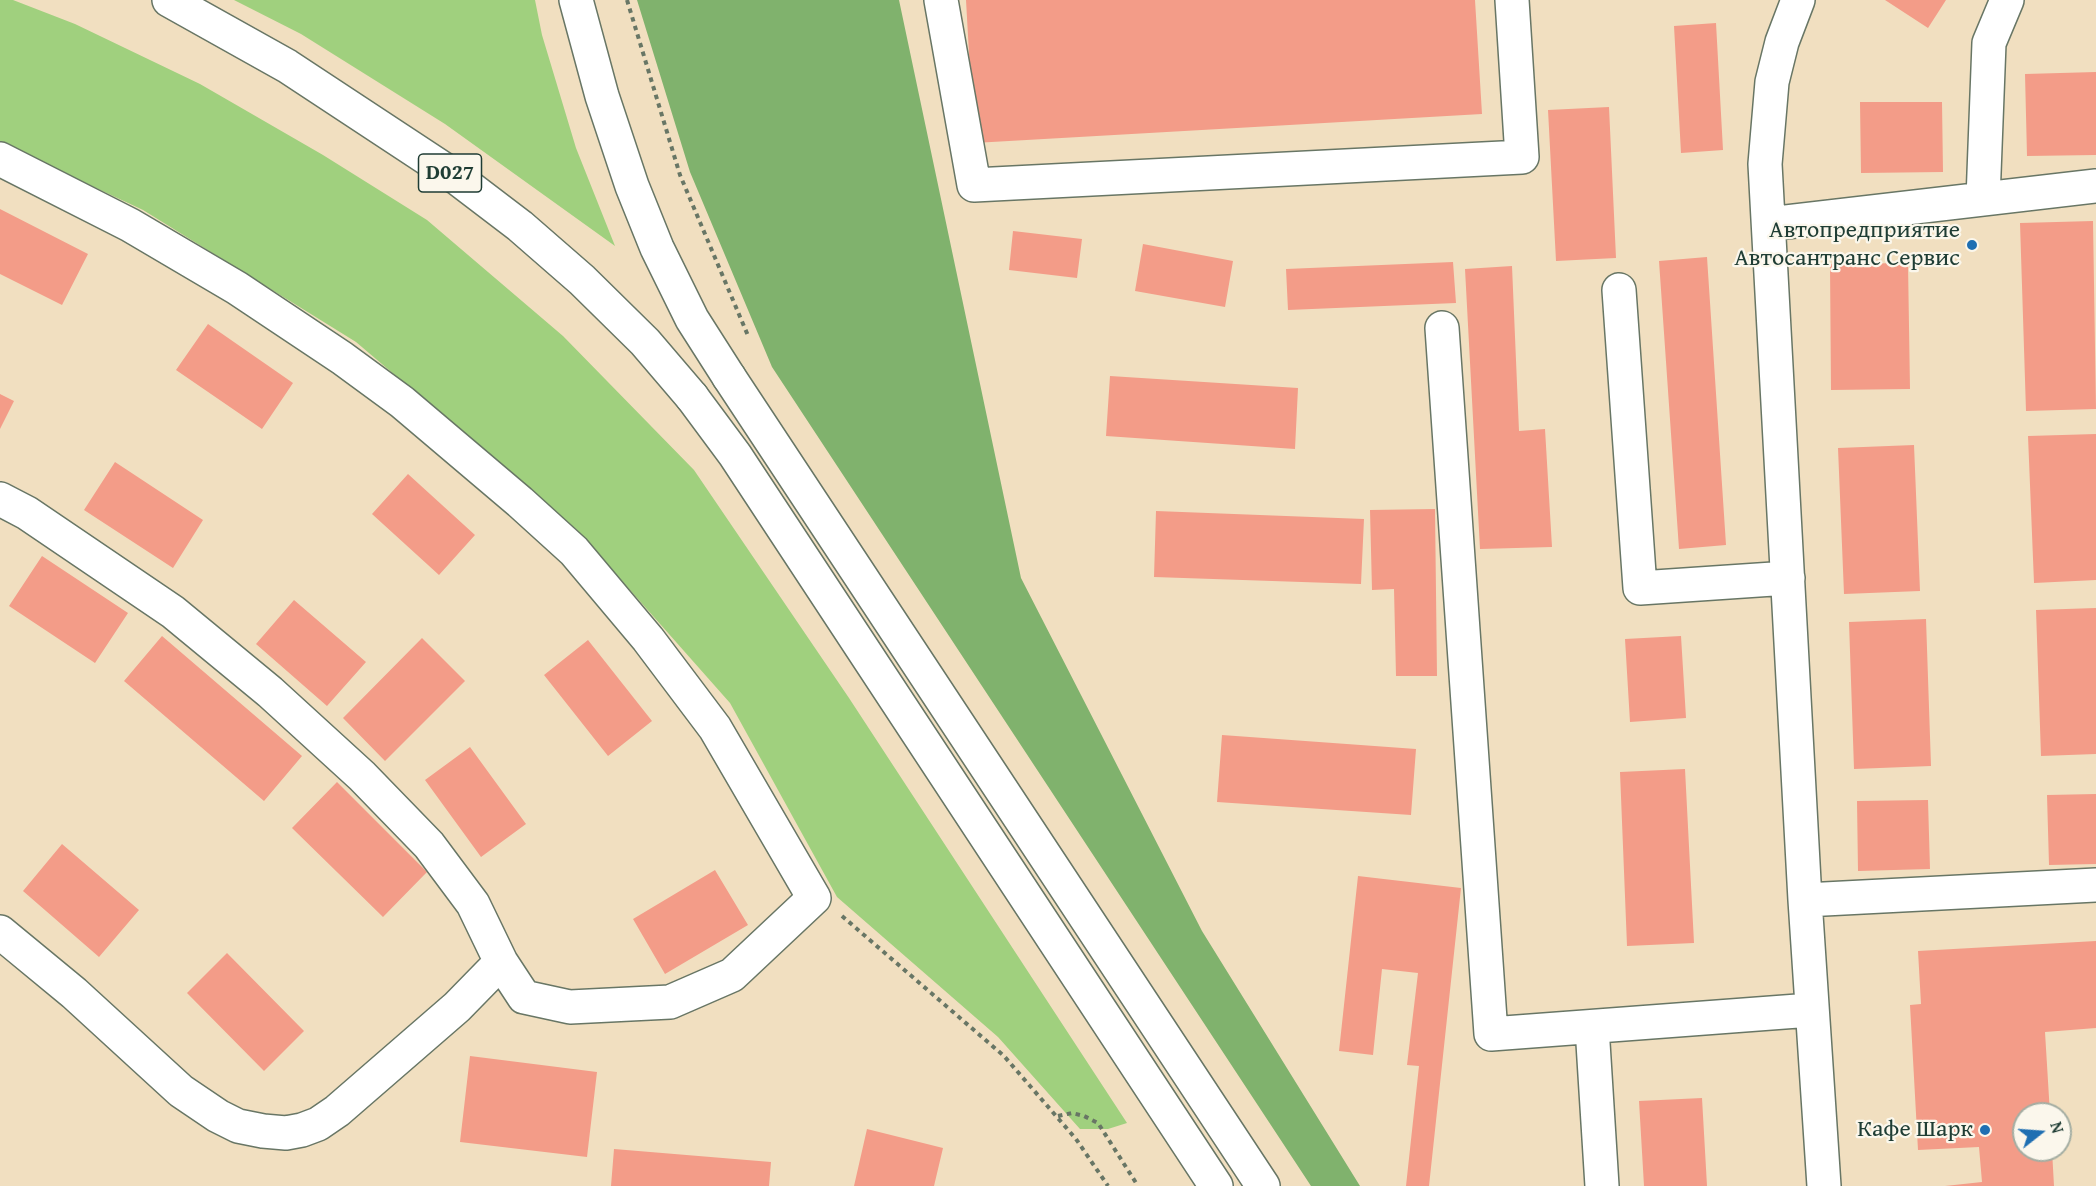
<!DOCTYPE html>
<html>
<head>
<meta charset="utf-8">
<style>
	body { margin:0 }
	#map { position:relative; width:2096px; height:1186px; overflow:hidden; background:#f1dfc0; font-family:"Gentium Book Plus",serif }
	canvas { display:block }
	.north { position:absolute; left:2012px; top:1102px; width:60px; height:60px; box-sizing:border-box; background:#fbf7ec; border:2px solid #a3ada2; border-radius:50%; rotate:73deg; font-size:16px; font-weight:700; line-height:24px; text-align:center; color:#1f3d34 }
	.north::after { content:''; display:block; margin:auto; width:21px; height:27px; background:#1f6fb2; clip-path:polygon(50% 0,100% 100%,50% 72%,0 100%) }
</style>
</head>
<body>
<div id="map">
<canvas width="2096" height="1186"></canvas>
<div class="north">N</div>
</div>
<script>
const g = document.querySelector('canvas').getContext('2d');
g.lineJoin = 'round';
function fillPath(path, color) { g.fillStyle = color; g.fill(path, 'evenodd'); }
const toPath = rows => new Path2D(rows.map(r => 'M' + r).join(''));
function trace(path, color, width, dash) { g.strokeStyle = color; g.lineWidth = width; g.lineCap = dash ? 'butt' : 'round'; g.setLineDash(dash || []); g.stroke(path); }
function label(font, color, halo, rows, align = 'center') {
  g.font = font + ' "Gentium Book Plus",serif'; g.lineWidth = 4.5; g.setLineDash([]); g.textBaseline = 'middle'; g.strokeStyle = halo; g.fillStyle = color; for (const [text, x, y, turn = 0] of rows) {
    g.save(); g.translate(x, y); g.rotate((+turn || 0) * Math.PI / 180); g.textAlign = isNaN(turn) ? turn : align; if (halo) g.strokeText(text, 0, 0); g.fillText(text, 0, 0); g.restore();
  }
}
fillPath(toPath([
	[0,0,13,0,75,24,200,84,323,155,427,220,563,336,694,470,849,698,1127,1123,1108,1129,1080,1129,998,1037,837,897,730,703,576,529,356,342,143,210,0,143],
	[234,0,535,0,542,35,576,148,615,246,445,124,301,34]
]), '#a0d07e');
fillPath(toPath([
	[637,0,899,0,1021,578,1202,931,1360,1186,1311,1186,772,367,690,172]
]), '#80b26d');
fillPath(toPath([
	[966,0,1475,0,1482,114,974,143],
	[1885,0,1946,0,1928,28],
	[1716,23,1723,150,1681,153,1674,26],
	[2096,72,2096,155,2027,156,2025,74],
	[1860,102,1942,102,1943,172,1861,173],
	[1609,107,1616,258,1556,261,1548,110],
	[0,209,88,254,62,305,0,274],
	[2093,221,2096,409,2026,411,2020,223],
	[1013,231,1082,239,1077,278,1009,270],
	[1143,244,1233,261,1225,307,1135,291],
	[1707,257,1726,545,1679,549,1659,261],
	[1453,262,1456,303,1288,310,1286,269],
	[1908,263,1910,389,1831,390,1830,264],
	[1512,266,1519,431,1545,429,1552,547,1480,549,1465,269],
	[208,324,293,383,262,429,176,370],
	[1110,376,1298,388,1295,449,1106,436],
	[0,394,14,401,0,429],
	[2096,434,2096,580,2034,583,2028,436],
	[1914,445,1920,591,1844,594,1838,448],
	[115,462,203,520,173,568,84,510],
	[408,474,475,535,439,575,372,514],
	[1435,509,1437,676,1396,676,1394,589,1372,590,1370,510],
	[1156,511,1364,519,1361,584,1154,577],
	[42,556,128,613,95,663,9,606],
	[294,600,366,662,327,706,256,644],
	[2096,608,2096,754,2041,756,2036,610],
	[1926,619,1931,766,1854,769,1849,622],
	[162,636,302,756,264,801,124,681],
	[1681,636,1686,718,1630,722,1625,639],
	[422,638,465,681,385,761,343,718],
	[588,640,652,721,608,756,544,675],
	[1222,735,1416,749,1411,815,1217,802],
	[470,747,526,824,481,857,425,780],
	[1685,769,1694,943,1627,946,1620,772],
	[337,782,427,872,383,917,292,828],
	[2096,794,2096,864,2049,865,2047,795],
	[1928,800,1930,869,1858,871,1857,801],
	[62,844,139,910,99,957,23,891],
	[715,870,748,925,665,974,633,919],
	[1358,876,1461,888,1429,1186,1406,1186,1419,1066,1407,1065,1418,973,1382,969,1373,1055,1339,1051],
	[2096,941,2096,1028,2045,1032,2050,1114,2024,1114,2024,1150,2052,1150,2054,1186,1945,1186,1982,1182,1979,1147,1918,1150,1910,1005,1921,1004,1918,951],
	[227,953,304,1031,264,1071,187,993],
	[470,1056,597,1072,587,1157,460,1142],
	[1702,1098,1707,1186,1644,1186,1639,1101],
	[867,1129,943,1148,934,1186,854,1186],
	[614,1149,771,1162,769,1186,611,1186]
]), '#f39c88');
const minor = toPath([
	[941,0,974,185,1522,157,1512,0],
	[1798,0,1782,42,1772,82,1765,164,1805,900,1824,1186],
	[0,159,130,225,237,288,342,358,402,402,520,502,574,551,648,639,715,728,814,898,732,975,670,1002,570,1007,524,997,501,962,473,904,429,845,362,776,270,692,173,612,27,513,0,499],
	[1983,199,1989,43,2007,0],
	[1769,224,2096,186],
	[1619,290,1640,588,1788,578],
	[1442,328,1491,1034,1811,1010],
	[1805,900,2096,885],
	[0,932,74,993,181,1091,218,1116,238,1126,263,1131,286,1133,302,1130,318,1124,337,1111,457,1007,501,962],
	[1592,1027,1602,1186]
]);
const major = toPath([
	[729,377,1263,1186],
	[692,397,735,455,1216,1186]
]);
const highway = toPath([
	[169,0,287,66,457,178,520,226,582,280,645,342,692,397],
	[576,0,602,96,632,186,657,248,692,319,729,377]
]);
trace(minor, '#687665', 36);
trace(major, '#687665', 36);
trace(highway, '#687665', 36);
trace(toPath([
	[627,0,680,175,749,338],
	[842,916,1004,1056,1076,1139,1108,1186],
	[1058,1116,1072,1113,1084,1116,1098,1123,1138,1186]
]), '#687665', 4, [4.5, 4.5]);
trace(minor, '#fff', 33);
trace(major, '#fff', 33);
trace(highway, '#fff', 33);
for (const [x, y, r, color] of [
	[1972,245,6,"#1f6fb2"],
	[1985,1130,6,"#1f6fb2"]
]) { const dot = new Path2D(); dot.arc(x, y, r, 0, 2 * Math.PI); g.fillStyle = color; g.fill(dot); trace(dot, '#fbf7ec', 2); }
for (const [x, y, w] of [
	[450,173,63]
]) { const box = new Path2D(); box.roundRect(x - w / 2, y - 19, w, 38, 4.5); g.fillStyle = '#fbf7ec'; g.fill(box); trace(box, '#1f3d34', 1.5); }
label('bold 22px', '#1f3d34', null, [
	["D027",450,173]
]);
label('24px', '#1f3d34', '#fbf7ec', [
	["Автопредприятие",1960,231],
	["Автосантранс Сервис",1960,259],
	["Кафе Шарк",1973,1130]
], 'right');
</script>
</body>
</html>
